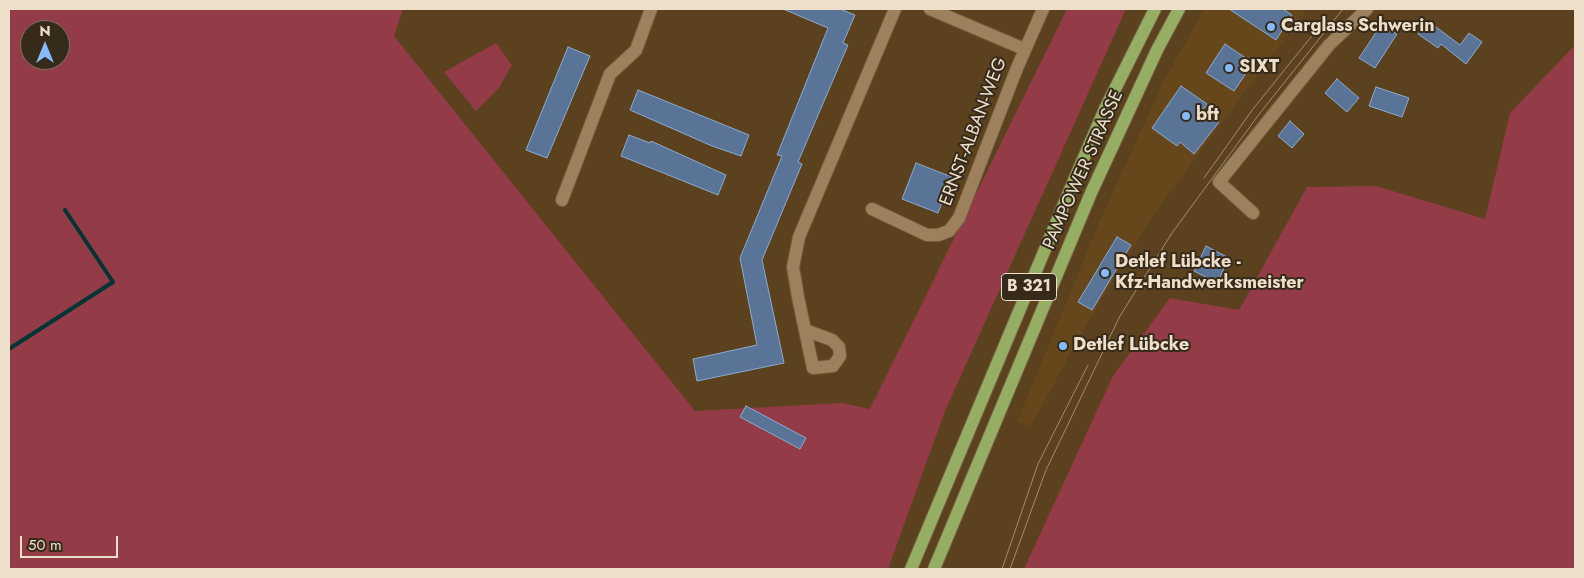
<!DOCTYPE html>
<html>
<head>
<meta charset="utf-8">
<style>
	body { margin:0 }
	#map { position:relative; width:1584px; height:578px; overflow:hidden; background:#5b411e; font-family:Jost,sans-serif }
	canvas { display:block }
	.frame { position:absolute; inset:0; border:10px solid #eedfcb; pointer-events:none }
	.north { position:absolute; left:20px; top:20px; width:50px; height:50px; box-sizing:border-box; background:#362b1b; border:1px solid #807361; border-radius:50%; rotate:0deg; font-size:14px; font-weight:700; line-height:20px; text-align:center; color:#eedfcb }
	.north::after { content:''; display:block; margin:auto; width:18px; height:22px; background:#86bbfb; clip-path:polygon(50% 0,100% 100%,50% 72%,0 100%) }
	.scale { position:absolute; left:20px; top:536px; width:98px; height:22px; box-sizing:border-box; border:2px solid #eedfcb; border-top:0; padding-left:6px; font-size:15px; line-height:18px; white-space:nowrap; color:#eedfcb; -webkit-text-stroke:4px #362b1b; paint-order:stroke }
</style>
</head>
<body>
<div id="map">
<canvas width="1584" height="578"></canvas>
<div class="frame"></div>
<div class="north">N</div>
<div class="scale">50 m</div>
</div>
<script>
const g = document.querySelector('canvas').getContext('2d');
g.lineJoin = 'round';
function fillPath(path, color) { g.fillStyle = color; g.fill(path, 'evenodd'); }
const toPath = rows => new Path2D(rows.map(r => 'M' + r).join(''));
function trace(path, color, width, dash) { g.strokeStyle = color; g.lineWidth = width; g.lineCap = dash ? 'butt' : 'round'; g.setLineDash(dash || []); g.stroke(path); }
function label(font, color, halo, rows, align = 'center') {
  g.font = font + ' Jost,sans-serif'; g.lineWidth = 4; g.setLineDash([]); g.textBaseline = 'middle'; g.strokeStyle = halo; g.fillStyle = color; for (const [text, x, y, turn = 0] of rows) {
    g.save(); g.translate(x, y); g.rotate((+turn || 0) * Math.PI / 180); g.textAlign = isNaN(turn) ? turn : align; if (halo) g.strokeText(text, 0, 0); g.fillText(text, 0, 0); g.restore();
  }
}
fillPath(toPath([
	[1205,9,1307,9,1156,211,1086,325,1031,426,1017,422,1099,223,1165,78]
]), '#65471b');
fillPath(toPath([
	[9,9,403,9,394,36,695,411,842,403,870,409,1067,9,1126,9,945,411,888,569,9,569],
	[30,30,60,30,60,60,30,60],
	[496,43,512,65,499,88,476,111,444,72],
	[1575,45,1575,569,1024,569,1113,376,1170,298,1239,310,1307,187,1376,186,1485,219,1510,113]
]), '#933c48');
trace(toPath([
	[9,349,113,282,65,210]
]), '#023534', 4);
const building = toPath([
	[783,9,840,9,855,15,843,43,848,45,798,162,802,164,762,260,784,363,697,381,693,359,757,345,740,258,782,156,777,155,828,28,783,9],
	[1229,9,1283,9,1292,15,1276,40,1229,9],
	[1428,21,1460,45,1469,33,1482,42,1466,64,1441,44,1438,48,1418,34,1428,21],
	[1381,25,1397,34,1375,68,1359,58,1381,25],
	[1225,44,1253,63,1234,91,1206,73,1225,44],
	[568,47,590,56,547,158,526,150,568,47],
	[1337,79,1359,98,1347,112,1325,93,1337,79],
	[1181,86,1207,104,1203,110,1219,122,1194,154,1180,142,1177,146,1152,128,1181,86],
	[1376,87,1409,98,1402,117,1369,106,1376,87],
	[638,90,749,135,741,156,712,146,630,110,638,90],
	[1290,121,1304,134,1292,148,1278,136,1290,121],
	[629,135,650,143,651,141,726,175,718,195,621,156,629,135],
	[916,163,952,177,938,213,902,199,916,163],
	[1117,237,1131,245,1092,310,1078,302,1117,237],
	[1206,246,1229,258,1217,283,1194,271,1206,246],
	[746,406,806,438,800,449,740,417,746,406]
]);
fillPath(building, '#597496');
trace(building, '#8dabcf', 1);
const street = toPath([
	[930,9,1024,49],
	[562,200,610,74,636,50,651,9],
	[872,209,927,235,938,235,949,231,959,218,1017,68,1043,9],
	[1253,213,1219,182,1329,45,1367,9],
	[805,330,832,340,839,347,840,356,833,366,813,368,798,297,793,267,799,237,895,9]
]);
const primary = toPath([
	[911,569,1072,185,1105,109,1155,9],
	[934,569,1091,193,1157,50,1179,9]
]);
trace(street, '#745e3e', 14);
trace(primary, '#745e3e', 14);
trace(street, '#9d815c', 12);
trace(primary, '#96ae64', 12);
trace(toPath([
	[1204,178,1253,109,1319,27],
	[1002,569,1038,464,1088,365],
	[1010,569,1046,470,1120,316,1172,233,1260,113,1343,9]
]), '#a08c70', 1);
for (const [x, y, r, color] of [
	[1271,27,5,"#86bbfb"],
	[1229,68,5,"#86bbfb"],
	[1186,116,5,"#86bbfb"],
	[1105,273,5,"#86bbfb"],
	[1063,346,5,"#86bbfb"]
]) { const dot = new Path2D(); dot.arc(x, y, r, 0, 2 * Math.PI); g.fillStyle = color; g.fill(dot); trace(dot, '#362b1b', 2); }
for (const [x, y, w] of [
	[1029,287,55]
]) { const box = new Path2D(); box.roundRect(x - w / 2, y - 13.5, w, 27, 4); g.fillStyle = '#362b1b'; g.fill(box); trace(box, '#eedfcb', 1); }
label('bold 16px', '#eedfcb', null, [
	["B 321",1029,287]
]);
label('bold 18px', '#eedfcb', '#362b1b', [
	["Carglass Schwerin",1281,27],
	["SIXT",1239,68],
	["bft",1196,116],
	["Detlef Lübcke -",1115,263],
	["Kfz-Handwerksmeister",1115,284],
	["Detlef Lübcke",1073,346]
], 'left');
label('18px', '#eedfcb', '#362b1b', [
	["ERNST-ALBAN-WEG",974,132,-69],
	["PAMPOWER STRASSE",1084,170,-66]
]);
</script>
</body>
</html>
